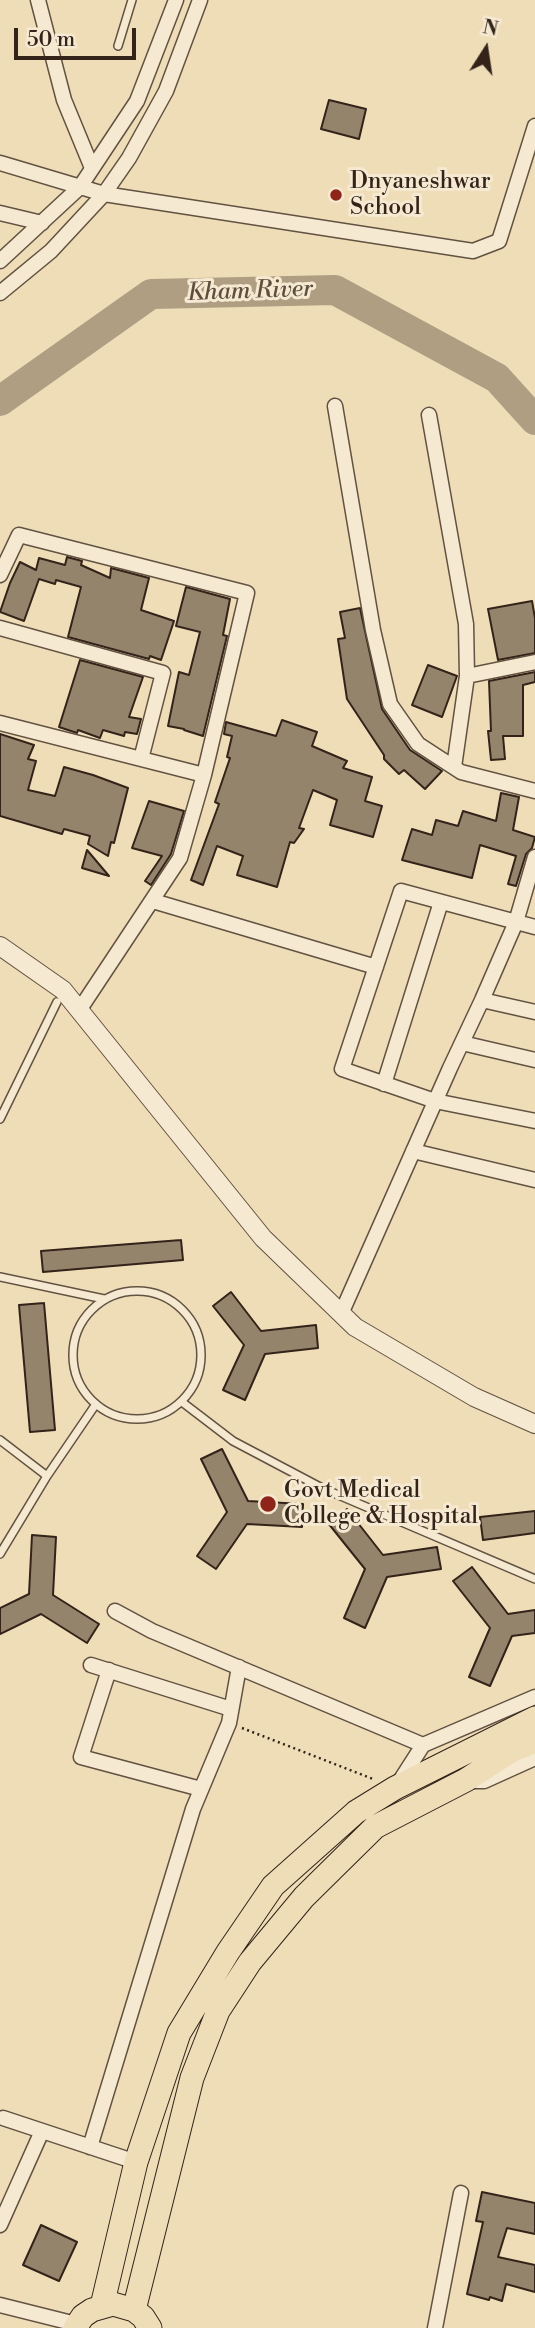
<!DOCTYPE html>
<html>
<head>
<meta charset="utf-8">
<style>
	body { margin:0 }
	#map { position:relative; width:535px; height:2328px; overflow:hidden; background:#efddb8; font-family:"Libre Bodoni",serif }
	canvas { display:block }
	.north { position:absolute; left:451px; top:14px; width:70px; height:70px; -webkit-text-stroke:5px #f5e9d1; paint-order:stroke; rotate:12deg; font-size:19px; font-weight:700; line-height:28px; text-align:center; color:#332319 }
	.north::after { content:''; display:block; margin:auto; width:24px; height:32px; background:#332319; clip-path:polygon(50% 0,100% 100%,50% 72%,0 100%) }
	.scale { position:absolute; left:14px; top:28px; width:122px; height:32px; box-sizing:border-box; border:4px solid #332319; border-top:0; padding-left:9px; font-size:21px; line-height:24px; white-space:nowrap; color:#332319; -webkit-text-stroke:5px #f5e9d1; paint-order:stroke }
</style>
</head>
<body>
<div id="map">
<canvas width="535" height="2328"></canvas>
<div class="north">N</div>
<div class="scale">50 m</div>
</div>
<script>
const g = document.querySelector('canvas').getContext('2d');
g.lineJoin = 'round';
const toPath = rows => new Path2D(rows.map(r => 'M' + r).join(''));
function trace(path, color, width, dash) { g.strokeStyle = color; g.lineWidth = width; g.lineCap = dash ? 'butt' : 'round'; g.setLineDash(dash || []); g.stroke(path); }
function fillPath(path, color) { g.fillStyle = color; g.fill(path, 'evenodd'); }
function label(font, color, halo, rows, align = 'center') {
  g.font = font + ' "Libre Bodoni",serif'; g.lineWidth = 6; g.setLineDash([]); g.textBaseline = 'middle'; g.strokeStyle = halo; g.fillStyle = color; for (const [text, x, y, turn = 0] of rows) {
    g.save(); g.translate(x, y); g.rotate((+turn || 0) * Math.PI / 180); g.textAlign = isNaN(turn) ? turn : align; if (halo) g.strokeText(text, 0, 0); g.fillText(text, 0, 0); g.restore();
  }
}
trace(toPath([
	[0,401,151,294,335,290,497,378,535,420]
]), '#af9e82', 30);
const building = toPath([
	[329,100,366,109,359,139,321,129,329,100],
	[67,557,82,561,81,565,110,578,111,568,149,578,141,610,174,621,161,660,150,656,149,659,68,637,81,587,56,580,55,584,39,579,24,621,0,612,10,583,20,562,36,570,39,558,65,565,67,557],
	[186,587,230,599,223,635,227,636,203,736,184,730,184,729,168,726,179,672,189,675,200,632,176,626,186,587],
	[532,601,535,618,535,653,498,660,488,609,532,601],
	[360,608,382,709,410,750,442,771,425,789,404,770,399,774,384,759,384,755,347,699,338,639,345,638,340,612,360,608],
	[80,660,143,677,129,717,141,719,137,734,125,732,124,736,103,730,100,738,78,730,77,733,59,727,80,660],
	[428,665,457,676,442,717,412,705,428,665],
	[535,672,535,682,523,685,523,736,503,736,505,759,491,760,488,731,491,731,489,681,535,672],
	[282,720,317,732,312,746,347,761,343,768,372,777,365,801,382,806,373,837,330,825,337,800,313,790,299,828,304,829,294,843,290,842,277,887,237,875,243,856,217,846,203,885,191,880,219,804,215,802,230,758,227,757,232,736,224,734,226,722,276,736,282,720],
	[0,734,34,745,28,759,36,761,28,790,55,796,64,767,93,775,128,788,114,843,111,842,108,856,88,844,90,836,64,829,62,834,0,816,0,734],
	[501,793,519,797,513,830,535,837,532,848,526,854,516,886,508,884,516,856,480,845,472,878,402,860,412,829,432,835,436,820,458,826,463,811,496,821,501,793],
	[149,801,184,811,171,854,151,885,145,881,162,856,132,848,149,801],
	[87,850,109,876,82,868,87,850],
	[181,1240,183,1260,43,1272,41,1251,181,1240],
	[231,1292,261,1331,316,1325,318,1348,265,1354,245,1400,223,1390,244,1345,213,1306,231,1292],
	[44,1303,55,1430,30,1432,19,1305,44,1303],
	[222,1449,248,1501,303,1504,302,1527,247,1524,216,1569,197,1556,227,1512,201,1459,222,1449],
	[347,1509,383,1555,437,1547,441,1569,387,1577,365,1628,344,1618,365,1569,328,1523,347,1509],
	[535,1511,535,1533,483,1540,480,1517,535,1511],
	[32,1535,56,1537,53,1595,99,1624,87,1643,41,1614,0,1634,0,1608,29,1594,32,1535],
	[472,1567,508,1614,535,1610,535,1633,512,1636,490,1686,469,1677,490,1628,453,1581,472,1567],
	[482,2192,535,2203,535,2234,507,2228,498,2257,535,2265,535,2292,506,2284,502,2301,490,2297,489,2300,467,2294,483,2222,476,2221,482,2192],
	[41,2225,77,2242,59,2281,23,2265,41,2225]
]);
fillPath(building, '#95846c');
trace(building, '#332319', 2);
const service = toPath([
	[118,46,132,0],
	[0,1119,57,1002],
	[0,1277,104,1299],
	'73 1355a64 64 0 1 1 128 0a64 64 0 1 1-128 0Z',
	[182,1402,233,1441,322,1488,535,1579],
	[0,1440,47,1476],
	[0,1554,47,1476,96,1404]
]);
const minor = toPath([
	[38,0,64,100,92,168],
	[0,163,104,194,473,251,499,241,535,126],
	[0,213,42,223],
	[0,261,80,187,137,101,176,0],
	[0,293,51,251,104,194,129,158,166,91,200,0],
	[335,406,373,630,390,704,418,744,461,772,535,791],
	[429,415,466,624,467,676,454,767],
	[0,575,19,535,247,593,204,775,180,858,80,1009],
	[0,628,163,673,141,759],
	[467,676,535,662],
	[0,723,204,775],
	[153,901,376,967],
	[535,927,401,891,342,1069,435,1101,535,1121],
	[482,1000,535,1012],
	[462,1043,535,1060],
	[384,1084,441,902],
	[413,1151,535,1180],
	[341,1314,450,1068,482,1000,516,922,535,857],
	[115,1611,152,1631,423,1745],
	[91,1665,231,1709],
	[109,1670,81,1757,201,1789],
	[475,1781,484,1781,535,1758],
	[398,1784,423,1745,535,1697],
	[3,2118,136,2162],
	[90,2147,193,1809,229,1723,239,1667],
	[0,2225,42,2131],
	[0,2305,76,2324],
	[435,2328,461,2193]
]);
const tertiary = toPath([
	[0,946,63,990,263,1238,355,1327,474,1397,535,1424]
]);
const primary = toPath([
	[102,2306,136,2162,179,2033,228,1952,273,1886,356,1812,395,1788,535,1718],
	[134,2310,192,2078,218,2011,250,1962,304,1897,375,1827,466,1780,511,1751,535,1741],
	[75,2328,83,2316,92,2310,113,2304,134,2310,143,2317,150,2328]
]);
trace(service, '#625241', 10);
trace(minor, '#625241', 17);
trace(tertiary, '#625241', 20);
trace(primary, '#332319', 25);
trace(toPath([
	[242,1728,373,1779]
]), '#332319', 2.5, [2, 3.5]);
trace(service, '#f5e9d1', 7);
trace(minor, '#f5e9d1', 14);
trace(tertiary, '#f5e9d1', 18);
trace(primary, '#efddb8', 23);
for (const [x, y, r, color] of [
	[336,195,7,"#8f2418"],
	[268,1504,9,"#8f2418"]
]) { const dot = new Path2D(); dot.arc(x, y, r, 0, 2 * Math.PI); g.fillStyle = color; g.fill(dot); trace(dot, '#f5e9d1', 2.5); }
label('23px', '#332319', '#f5e9d1', [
	["Dnyaneshwar",350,182],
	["School",350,208],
	["Govt Medical",284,1491],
	["College & Hospital",284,1517]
], 'left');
label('italic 24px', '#5e4e3e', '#f5e9d1', [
	["Kham River",250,292,-2]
]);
</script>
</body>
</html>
